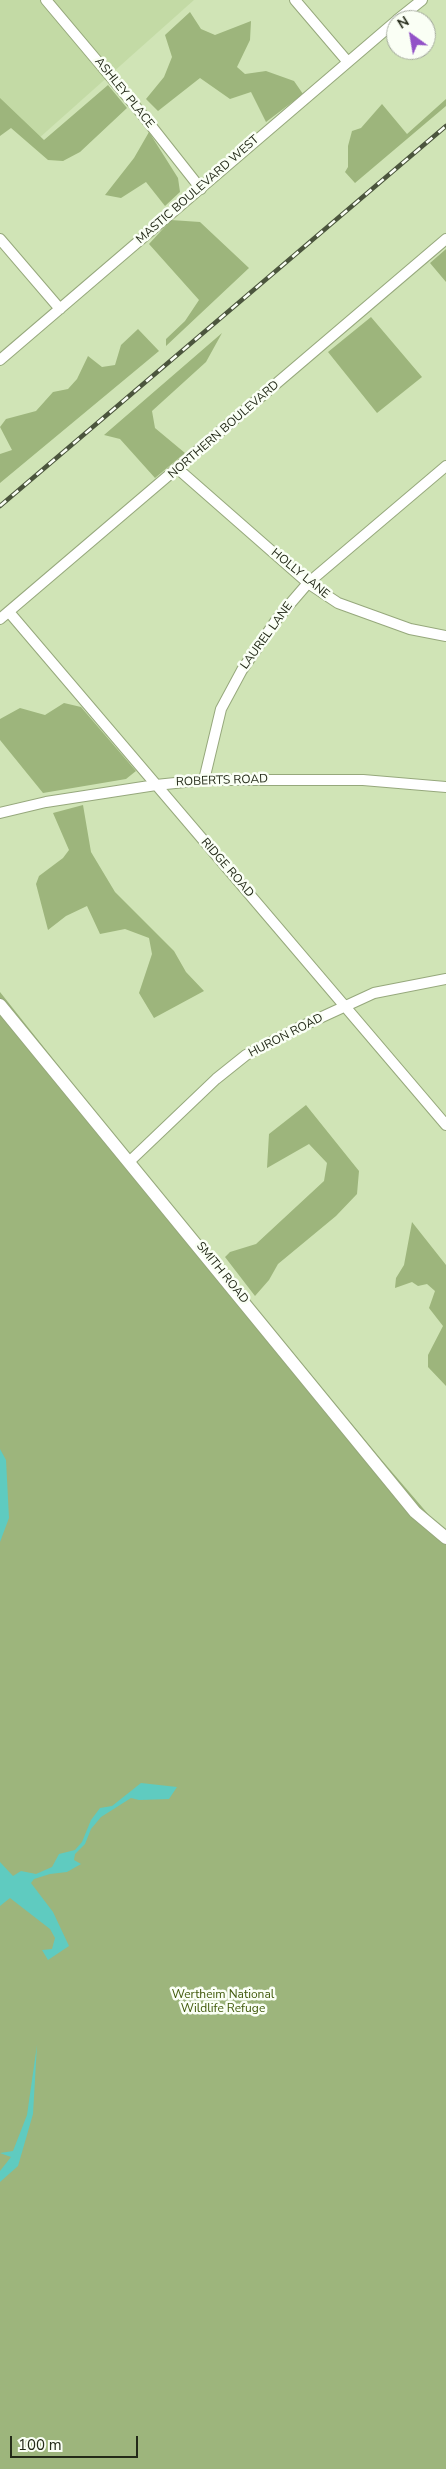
<!DOCTYPE html>
<html>
<head>
<meta charset="utf-8">
<style>
	body { margin:0 }
	#map { position:relative; width:446px; height:2469px; overflow:hidden; background:#d0e4b6; font-family:"Nunito Sans",sans-serif }
	canvas { display:block }
	.north { position:absolute; left:386px; top:10px; width:50px; height:50px; box-sizing:border-box; background:#fafff5; border:1px solid #a4aa9d; border-radius:50%; rotate:328deg; font-size:14px; font-weight:700; line-height:20px; text-align:center; color:#232a18 }
	.north::after { content:''; display:block; margin:auto; width:18px; height:22px; background:#9252c7; clip-path:polygon(50% 0,100% 100%,50% 72%,0 100%) }
	.scale { position:absolute; left:10px; top:2436px; width:128px; height:22px; box-sizing:border-box; border:2px solid #232a18; border-top:0; padding-left:6px; font-size:15px; line-height:18px; white-space:nowrap; color:#232a18; -webkit-text-stroke:4px #fafff5; paint-order:stroke }
</style>
</head>
<body>
<div id="map">
<canvas width="446" height="2469"></canvas>
<div class="north">N</div>
<div class="scale">100 m</div>
</div>
<script>
const g = document.querySelector('canvas').getContext('2d');
g.lineJoin = 'round';
function fillPath(path, color) { g.fillStyle = color; g.fill(path, 'evenodd'); }
const toPath = rows => new Path2D(rows.map(r => 'M' + r).join(''));
function trace(path, color, width, dash) { g.strokeStyle = color; g.lineWidth = width; g.lineCap = dash ? 'butt' : 'round'; g.setLineDash(dash || []); g.stroke(path); }
function label(font, color, halo, rows, align = 'center') {
  g.font = font + ' "Nunito Sans",sans-serif'; g.lineWidth = 5; g.setLineDash([]); g.textBaseline = 'middle'; g.strokeStyle = halo; g.fillStyle = color; for (const [text, x, y, turn = 0] of rows) {
    g.save(); g.translate(x, y); g.rotate((+turn || 0) * Math.PI / 180); g.textAlign = isNaN(turn) ? turn : align; if (halo) g.strokeText(text, 0, 0); g.fillText(text, 0, 0); g.restore();
  }
}
fillPath(toPath([
	[0,0,194,0,38,139,0,99]
]), '#c3daa5');
fillPath(toPath([
	[190,12,201,29,215,35,251,21,250,40,237,67,245,74,266,71,294,81,303,94,266,122,251,92,230,99,200,78,158,111,146,99,164,77,172,57,165,35],
	[108,85,127,108,80,152,63,161,48,160,11,128,0,136,0,98,44,140],
	[446,99,446,106,355,183,345,172,348,167,348,146,352,131,361,128,382,104,407,134],
	[149,132,178,178,180,192,165,206,146,182,121,198,105,195,134,158],
	[171,220,200,222,249,268,166,346,166,339,185,321,199,300,149,244],
	[446,249,446,282,430,263],
	[371,317,422,377,377,413,328,352],
	[138,329,159,351,0,483,0,454,12,450,0,427,6,419,36,411,53,392,68,389,77,379,88,356,102,367,115,365,121,345],
	[222,333,206,362,152,411,155,428,185,453,155,478,120,439,104,435],
	[64,703,81,707,136,771,126,779,43,793,0,740,0,719,20,708,45,715],
	[83,805,91,852,115,892,174,951,186,972,204,991,154,1018,139,993,152,954,149,938,125,929,100,934,87,906,66,916,48,930,36,884,39,876,63,858,69,850,53,813],
	[0,992,115,1137,380,1458,446,1535,446,2469,0,2469],
	[306,1105,359,1171,357,1194,336,1216,278,1264,269,1280,255,1296,225,1257,230,1252,256,1244,324,1181,327,1163,309,1144,267,1168,269,1134],
	[412,1222,446,1265,446,1386,428,1367,428,1355,443,1326,429,1308,435,1291,427,1284,418,1286,412,1282,395,1288,396,1278,404,1265]
]), '#9db57c');
fillPath(toPath([
	[0,1449,6,1460,9,1518,0,1542],
	[141,1783,177,1787,169,1799,139,1800,131,1798,101,1817,91,1829,85,1844,75,1854,74,1860,81,1864,67,1872,50,1874,34,1879,31,1883,53,1912,69,1946,48,1960,42,1950,52,1949,55,1938,50,1929,10,1898,0,1906,0,1862,13,1876,21,1871,36,1874,52,1867,59,1854,75,1850,82,1842,91,1820,100,1808,112,1806],
	[37,2045,33,2114,18,2166,0,2182,0,2171,11,2157,0,2153,13,2151,27,2115]
]), '#5fcbc0');
const minor = toPath([
	[46,0,141,113,201,189],
	[295,0,347,61],
	[397,20,422,0],
	[0,239,60,309],
	[0,360,396,21],
	[178,469,308,583,338,603,410,629,446,636],
	[9,612,446,1125],
	[0,619,446,239],
	[204,780,221,709,242,670,277,619,308,583,446,466],
	[0,813,46,802,156,785,204,780,363,780,446,787],
	[130,1161,216,1079,246,1055,298,1028,374,993,446,979]
]);
const tertiary = toPath([
	[0,1005,415,1512,446,1538]
]);
trace(minor, '#96a87c', 12);
trace(tertiary, '#96a87c', 14);
trace(minor, '#fff', 10);
trace(tertiary, '#fff', 12);
const rail = toPath([
	[0,506,446,126]
]);
trace(rail, '#4b553d', 4.5);
trace(rail, '#fafff5', 2.5, [8]);
label('12px', '#232a18', '#fafff5', [
	["ASHLEY PLACE",124,93,51],
	["MASTIC BOULEVARD WEST",198,190,-41],
	["NORTHERN BOULEVARD",224,430,-41],
	["HOLLY LANE",300,574,39],
	["LAUREL LANE",267,636,-54],
	["ROBERTS ROAD",222,781,-2],
	["RIDGE ROAD",227,868,49],
	["HURON ROAD",286,1036,-27],
	["SMITH ROAD",222,1273,51]
]);
label('12px', '#415a0c', '#fafff5', [
	["Wertheim National",223,1995],
	["Wildlife Refuge",223,2009]
]);
</script>
</body>
</html>
